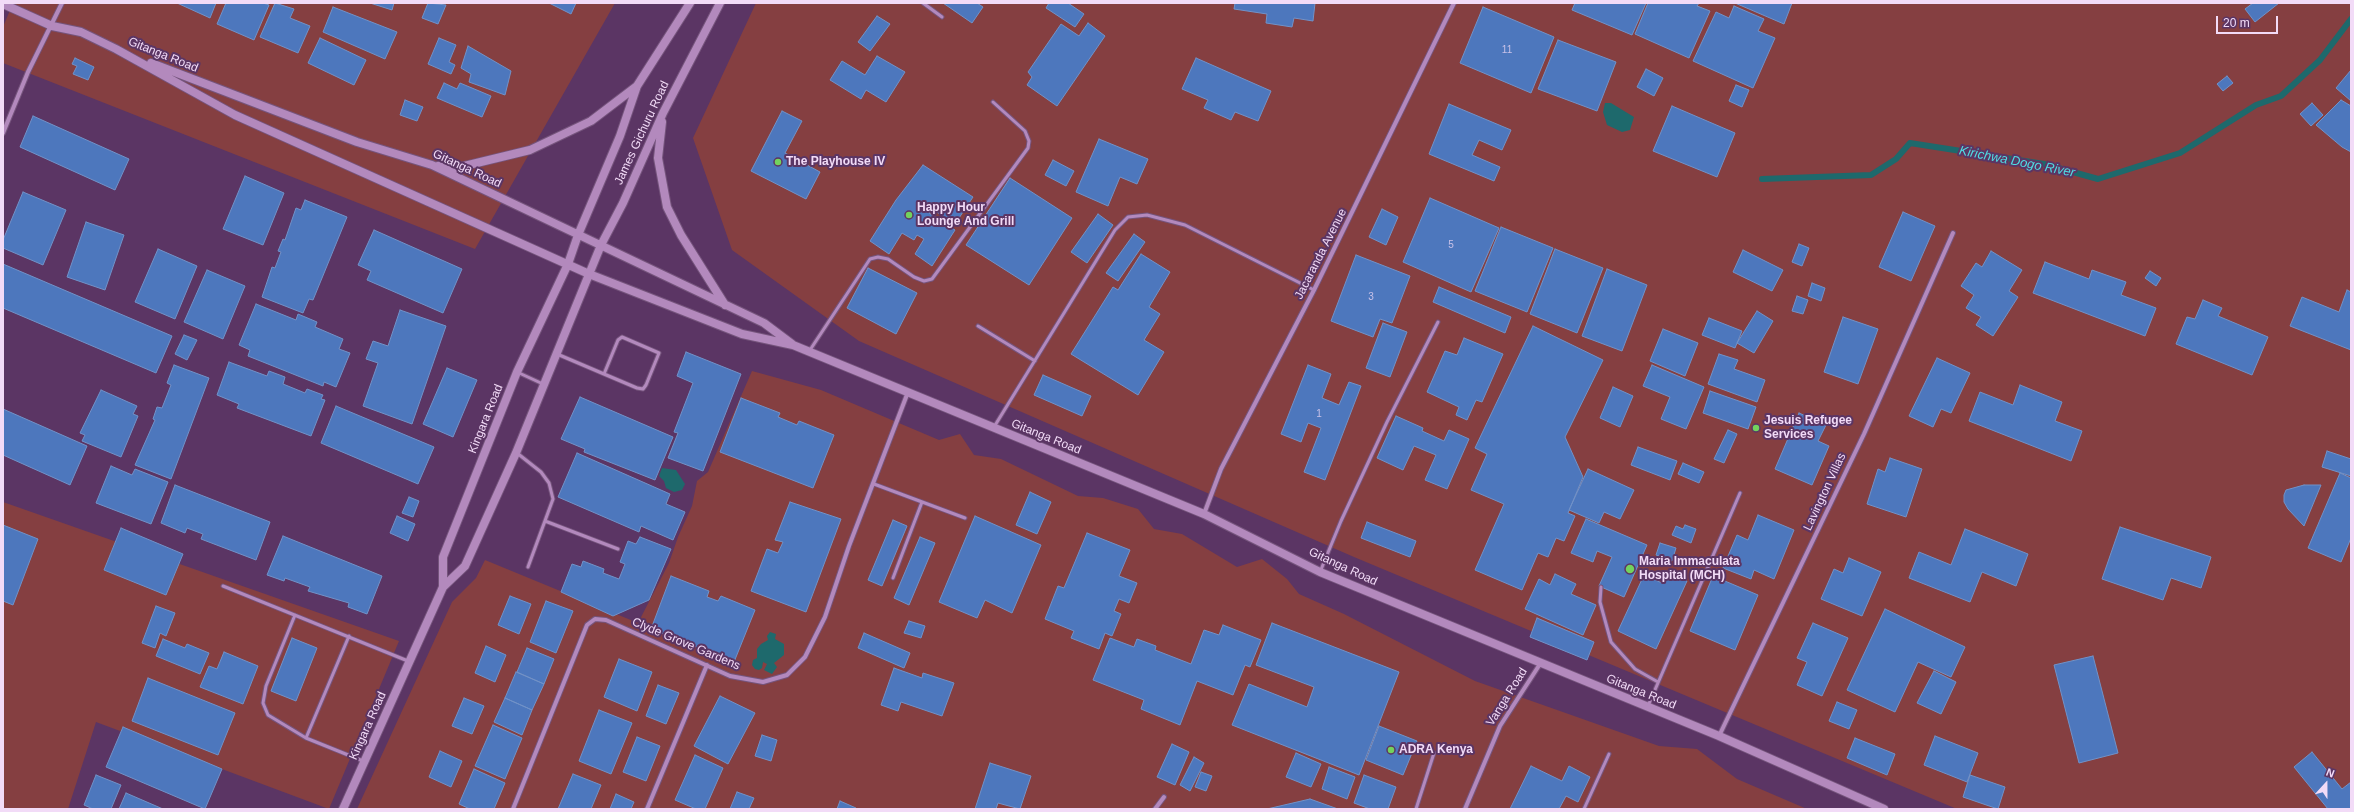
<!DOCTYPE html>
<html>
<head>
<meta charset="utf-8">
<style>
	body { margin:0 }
	#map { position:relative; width:2354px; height:812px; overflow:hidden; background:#5b3564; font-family:Arial,sans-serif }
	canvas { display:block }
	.frame { position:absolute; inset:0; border:4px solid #f2dbf7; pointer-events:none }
	.north { position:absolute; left:2306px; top:764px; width:40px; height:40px; -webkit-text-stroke:3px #5b3564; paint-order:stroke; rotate:21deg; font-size:11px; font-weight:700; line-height:16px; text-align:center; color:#f2dbf7 }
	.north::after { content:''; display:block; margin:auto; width:14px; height:18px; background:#f2dbf7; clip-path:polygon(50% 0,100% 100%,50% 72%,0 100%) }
	.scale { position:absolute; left:2216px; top:16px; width:62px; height:18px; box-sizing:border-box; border:2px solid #f2dbf7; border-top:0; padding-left:5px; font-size:12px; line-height:14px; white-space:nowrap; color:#f2dbf7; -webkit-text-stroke:3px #5b3564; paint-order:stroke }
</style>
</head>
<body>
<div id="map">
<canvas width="2354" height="812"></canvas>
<div class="frame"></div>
<div class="north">N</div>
<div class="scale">20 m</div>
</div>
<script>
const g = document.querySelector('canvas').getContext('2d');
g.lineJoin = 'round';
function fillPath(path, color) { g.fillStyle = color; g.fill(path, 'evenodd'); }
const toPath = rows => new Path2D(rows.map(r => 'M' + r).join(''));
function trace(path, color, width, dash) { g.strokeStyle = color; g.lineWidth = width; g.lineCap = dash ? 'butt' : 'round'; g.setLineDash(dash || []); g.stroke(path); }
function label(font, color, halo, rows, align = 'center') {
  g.font = font + ' Arial,sans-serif'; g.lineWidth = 4; g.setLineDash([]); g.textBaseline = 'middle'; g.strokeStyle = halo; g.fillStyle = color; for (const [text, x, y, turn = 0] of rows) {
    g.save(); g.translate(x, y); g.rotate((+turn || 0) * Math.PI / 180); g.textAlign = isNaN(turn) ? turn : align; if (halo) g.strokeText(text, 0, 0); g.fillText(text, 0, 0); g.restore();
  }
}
fillPath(toPath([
	[13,3,615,3,475,249,3,63,3,27],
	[756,3,2351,3,2351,809,1957,809,1354,557,859,341,732,250,693,138],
	[752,371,821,390,939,440,960,434,974,455,1001,459,1078,496,1103,498,1138,509,1154,529,1182,534,1237,567,1262,559,1287,579,1299,594,1344,614,1475,681,1659,746,1697,749,1737,779,1807,809,357,809,452,602,476,578,485,560,638,623,669,563,678,537,692,506,697,481,708,472],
	[3,502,399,641,329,809,96,722,68,809,3,809]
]), '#853f41');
fillPath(toPath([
	[1605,103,1611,103,1634,117,1630,130,1622,132,1607,125,1603,112],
	[662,468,676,470,685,484,682,490,674,492,666,488,664,481,659,476],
	[770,632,776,634,775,639,784,644,784,655,774,663,777,667,772,674,764,670,767,664,763,662,762,668,759,670,755,669,752,665,753,660,757,658,757,649,761,644,768,640,767,636]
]), '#1e696c');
trace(toPath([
	[1762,179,1871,175,1896,159,1910,143,2044,164,2098,179,2180,153,2256,105,2281,96,2320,60,2351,19]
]), '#1e696c', 6);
const building = toPath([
	[177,3,216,3,210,18,177,3],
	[226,3,263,3,269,5,254,40,217,24,226,3],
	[275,3,294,9,290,18,310,26,298,53,260,37,275,3],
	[370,3,394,3,392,10,370,3],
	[428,3,446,5,438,24,422,18,428,3],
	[549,3,576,3,571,14,549,3],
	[943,3,977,3,983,7,972,23,943,3],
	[1049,3,1068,3,1084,14,1075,27,1046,8,1049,3],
	[1235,3,1315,3,1313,21,1294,18,1292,27,1266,23,1267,14,1234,9,1235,3],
	[1575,3,1646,3,1632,35,1572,10,1575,3],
	[1648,3,1699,3,1697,6,1710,11,1689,58,1635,34,1648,3],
	[1735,3,1792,3,1784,24,1735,3],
	[2253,3,2279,3,2255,22,2245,9,2253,3],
	[1734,6,1764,19,1758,31,1775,38,1753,88,1693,61,1716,12,1729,18,1734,6],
	[333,7,397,32,385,59,323,32,333,7],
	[1483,7,1554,37,1531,93,1460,63,1483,7],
	[877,16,890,24,870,51,858,42,877,16],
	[1088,23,1105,36,1057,106,1027,85,1032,77,1028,72,1061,24,1079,36,1088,23],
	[320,38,366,60,354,85,308,63,320,38],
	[439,38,456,45,449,62,455,65,451,74,428,64,439,38],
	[1558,40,1616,62,1597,111,1538,89,1558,40],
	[468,46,511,71,505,95,469,82,471,74,461,68,468,46],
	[877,56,905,72,886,102,866,90,861,99,830,80,842,61,865,75,877,56],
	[75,58,94,67,88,80,73,74,77,66,72,64,75,58],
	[1196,58,1271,91,1258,121,1235,112,1231,120,1204,108,1208,100,1182,89,1196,58],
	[1646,69,1663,78,1654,96,1637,87,1646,69],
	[2351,70,2351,101,2336,88,2351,70],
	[2227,76,2233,83,2223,91,2217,84,2227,76],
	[444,83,457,89,460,83,491,96,482,117,437,98,444,83],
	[1736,85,1749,90,1742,107,1729,101,1736,85],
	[405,100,423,107,417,121,400,115,405,100],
	[2341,100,2351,106,2351,152,2342,147,2316,125,2341,100],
	[2312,103,2323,115,2311,126,2300,114,2312,103],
	[1449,104,1511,130,1502,150,1479,140,1472,155,1500,167,1494,181,1429,154,1449,104],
	[1672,106,1735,133,1717,177,1653,151,1672,106],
	[782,111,802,121,785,153,820,172,806,199,751,171,782,111],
	[33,116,129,159,115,190,20,147,33,116],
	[1099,139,1148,159,1137,184,1120,177,1108,206,1076,192,1099,139],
	[1053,160,1074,171,1066,186,1045,175,1053,160],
	[923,165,973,197,955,224,932,209,929,213,955,230,932,266,915,254,924,239,917,235,914,240,902,233,889,254,870,241,896,200,923,165],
	[245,176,284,193,263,245,223,229,245,176],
	[1010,178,1072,218,1029,285,966,245,1010,178],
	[23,192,66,210,43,265,3,248,3,240,23,192],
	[1430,198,1499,228,1471,292,1403,262,1430,198],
	[305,200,347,217,313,300,309,299,303,313,262,297,272,267,275,268,281,252,278,251,283,239,285,240,296,208,301,210,305,200],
	[1382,209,1398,217,1386,245,1369,237,1382,209],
	[1903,212,1935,226,1911,281,1879,267,1903,212],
	[1098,214,1113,225,1087,263,1071,252,1098,214],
	[86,222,124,235,105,290,67,277,86,222],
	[1501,227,1553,248,1527,312,1475,291,1501,227],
	[374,230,462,269,443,313,367,280,371,271,358,265,374,230],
	[1134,234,1145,242,1118,281,1106,273,1134,234],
	[1799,244,1809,248,1802,266,1792,262,1799,244],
	[158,249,197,266,175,319,135,302,158,249],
	[1555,249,1603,268,1577,333,1530,314,1555,249],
	[1743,250,1783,270,1772,291,1733,272,1743,250],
	[1991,251,2022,270,2009,291,2018,297,1993,336,1976,325,1981,317,1966,308,1974,295,1961,286,1976,263,1982,267,1991,251],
	[1141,254,1170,272,1149,307,1160,314,1144,340,1164,352,1138,395,1071,354,1113,287,1118,290,1141,254],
	[1356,255,1410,276,1392,323,1380,319,1373,337,1331,321,1356,255],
	[2045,262,2089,279,2092,270,2126,282,2121,295,2156,308,2145,336,2033,293,2045,262],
	[3,264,172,336,156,373,3,308,3,264],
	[868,268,917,293,896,334,847,308,868,268],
	[1607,269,1647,285,1622,351,1582,336,1607,269],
	[207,270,245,286,223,339,184,322,207,270],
	[2150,271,2161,278,2156,286,2145,278,2150,271],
	[1812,283,1825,288,1821,301,1808,296,1812,283],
	[1439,287,1511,317,1505,333,1433,302,1439,287],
	[2347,290,2351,292,2351,350,2290,326,2302,297,2339,312,2347,290],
	[1797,296,1808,300,1803,314,1792,311,1797,296],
	[2203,300,2222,308,2218,316,2268,337,2252,375,2176,344,2187,317,2195,319,2203,300],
	[256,304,296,320,298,314,317,322,315,327,343,339,339,349,350,353,336,387,324,382,323,386,248,356,250,350,239,345,256,304],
	[400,310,446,326,412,424,363,406,378,363,366,359,373,341,388,346,400,310],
	[1757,311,1773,321,1754,353,1737,343,1757,311],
	[1843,317,1878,329,1858,384,1824,372,1843,317],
	[1709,318,1742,331,1735,348,1702,335,1709,318],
	[1383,323,1407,332,1390,377,1366,368,1383,323],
	[1533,326,1603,360,1565,437,1583,477,1568,513,1575,516,1564,541,1556,538,1548,557,1538,553,1522,590,1475,570,1504,504,1471,490,1487,454,1475,448,1533,326],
	[1663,329,1698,343,1685,376,1650,361,1663,329],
	[184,335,197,340,187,360,175,354,184,335],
	[1464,338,1503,354,1482,402,1476,400,1467,420,1456,415,1459,407,1427,392,1445,351,1457,355,1464,338],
	[686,352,741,374,703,471,668,458,678,433,674,432,693,383,677,376,686,352],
	[1719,354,1738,360,1734,369,1765,380,1757,402,1708,384,1719,354],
	[1937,358,1970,373,1951,413,1941,409,1933,427,1909,416,1937,358],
	[229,362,267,376,269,371,285,377,283,384,305,393,307,389,323,395,321,399,325,400,311,436,237,408,239,404,217,395,229,362],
	[174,365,209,378,171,479,135,465,155,420,153,419,157,407,162,408,171,385,167,383,174,365],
	[1308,365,1331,374,1322,398,1339,405,1349,382,1361,386,1325,480,1304,472,1321,428,1308,423,1301,442,1281,434,1308,365],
	[1652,365,1704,387,1686,429,1661,419,1670,397,1643,386,1652,365],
	[447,368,477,380,453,437,423,424,447,368],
	[1043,375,1091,396,1082,416,1034,395,1043,375],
	[2020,385,2062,402,2055,421,2082,431,2071,461,1969,421,1980,392,2013,405,2020,385],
	[1613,387,1633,396,1620,427,1600,418,1613,387],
	[101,390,137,406,133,414,138,416,121,457,82,441,85,435,80,433,101,390],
	[1710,391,1756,407,1748,429,1703,413,1710,391],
	[580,397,673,437,655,480,584,452,585,449,561,439,580,397],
	[741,398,780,413,778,417,797,425,799,421,834,435,813,488,720,452,741,398],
	[336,406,434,447,418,484,321,443,336,406],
	[3,409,87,446,70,485,3,455,3,409],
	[1799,413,1826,425,1818,441,1829,446,1812,485,1775,469,1799,413],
	[1396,416,1423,428,1422,431,1444,441,1449,430,1469,439,1447,489,1425,480,1436,455,1414,446,1403,470,1377,458,1396,416],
	[1728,430,1737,434,1724,463,1714,459,1728,430],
	[1638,447,1677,461,1670,480,1631,465,1638,447],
	[2327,451,2351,459,2351,476,2322,467,2327,451],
	[577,453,670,494,666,504,685,512,673,540,641,526,639,532,558,497,577,453],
	[1890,458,1922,469,1906,517,1867,504,1878,469,1885,472,1890,458],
	[1683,463,1704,472,1699,483,1678,474,1683,463],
	[111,466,132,475,135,469,168,482,151,524,96,503,111,466],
	[1588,469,1634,490,1620,519,1604,512,1599,523,1569,510,1588,469],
	[2340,473,2351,478,2351,538,2341,562,2308,548,2340,473],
	[175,485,270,522,256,560,201,539,203,534,187,528,185,533,161,523,175,485],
	[2304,485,2321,485,2304,526,2288,509,2284,502,2284,495,2286,490,2304,485],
	[1030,492,1051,502,1037,534,1016,525,1030,492],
	[409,497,419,501,413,517,402,513,409,497],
	[790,502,841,519,806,612,751,591,767,549,778,553,783,542,775,540,790,502],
	[1758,515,1794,530,1774,579,1754,570,1751,579,1723,568,1737,535,1748,540,1758,515],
	[397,516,415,524,408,541,390,533,397,516],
	[975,516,1041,545,1012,613,985,600,977,618,939,602,975,516],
	[1586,519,1647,545,1624,597,1599,586,1612,557,1597,551,1593,562,1571,553,1586,519],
	[893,520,907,526,882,586,868,580,893,520],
	[1367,522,1416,541,1410,557,1361,538,1367,522],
	[3,525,38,539,13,605,3,601,3,525],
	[1685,525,1696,529,1691,543,1672,535,1676,526,1683,529,1685,525],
	[2120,527,2211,557,2201,588,2171,578,2163,600,2102,579,2120,527],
	[121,528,183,554,166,595,104,570,121,528],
	[1965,529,2028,554,2016,586,1982,572,1970,602,1909,578,1919,552,1951,565,1965,529],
	[1087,533,1130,550,1119,576,1137,583,1129,603,1119,599,1114,611,1121,614,1112,636,1105,633,1099,649,1071,638,1074,631,1045,619,1058,586,1064,588,1087,533],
	[283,536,382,576,367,614,348,607,349,603,308,591,310,587,285,578,284,581,267,575,283,536],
	[640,537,671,549,649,600,613,616,561,592,572,564,581,567,583,561,604,569,603,573,619,579,625,564,620,562,628,541,636,544,640,537],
	[920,537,935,543,909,605,894,598,920,537],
	[1660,543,1676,548,1672,561,1656,555,1660,543],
	[1849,558,1881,572,1862,616,1821,599,1834,569,1843,573,1849,558],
	[1668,572,1687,581,1656,649,1618,631,1644,575,1662,583,1668,572],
	[1555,574,1576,584,1571,594,1596,605,1583,635,1525,609,1539,579,1550,585,1555,574],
	[671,576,709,591,707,597,718,601,721,596,755,610,734,662,651,629,671,576],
	[1713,576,1758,595,1735,650,1690,631,1713,576],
	[510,596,531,604,519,634,498,625,510,596],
	[546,601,573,611,556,653,530,642,546,601],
	[156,606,175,613,166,636,160,633,155,648,142,643,156,606],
	[1885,609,1965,647,1951,677,1918,662,1895,712,1847,690,1885,609],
	[1537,618,1594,642,1587,660,1530,637,1537,618],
	[909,621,925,626,921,638,904,633,909,621],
	[1272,623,1399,672,1359,775,1232,725,1249,684,1307,707,1314,687,1256,665,1272,623],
	[1813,623,1848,638,1822,696,1797,685,1807,662,1797,658,1813,623],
	[1223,625,1261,640,1250,667,1245,665,1233,695,1197,681,1180,725,1141,709,1144,700,1093,680,1110,638,1134,647,1137,639,1156,646,1155,650,1191,664,1204,630,1219,635,1223,625],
	[864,633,910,653,904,668,858,648,864,633],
	[292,638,317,648,296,701,271,691,292,638],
	[163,639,185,648,187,644,209,653,200,674,156,656,163,639],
	[486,646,506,655,495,682,475,673,486,646],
	[527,648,554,659,544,684,517,672,527,648],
	[224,652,258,666,243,704,200,687,209,666,217,669,224,652],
	[2093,656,2118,753,2079,763,2054,665,2093,656],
	[619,659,652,672,637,711,604,697,619,659],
	[894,668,922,678,923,673,954,683,942,716,901,702,898,711,881,705,894,668],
	[1934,671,1956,682,1941,714,1917,703,1934,671],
	[516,672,544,684,532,710,505,698,516,672],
	[148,678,235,713,218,755,132,721,148,678],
	[658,685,679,693,666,724,646,716,658,685],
	[720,696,755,713,728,764,694,746,720,696],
	[464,698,484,706,472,734,452,726,464,698],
	[505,698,532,710,522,735,494,722,505,698],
	[1837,702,1857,710,1849,729,1829,721,1837,702],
	[599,710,632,723,611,774,579,761,599,710],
	[493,725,522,738,505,779,475,766,493,725],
	[1379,726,1417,741,1403,775,1366,760,1379,726],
	[123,727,222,769,205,809,106,767,123,727],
	[762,735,777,740,771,761,755,756,762,735],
	[1935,736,1978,753,1967,782,1924,765,1935,736],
	[637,737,660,746,646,781,623,772,637,737],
	[1855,738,1895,754,1887,775,1847,758,1855,738],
	[1172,744,1189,752,1175,785,1157,777,1172,744],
	[440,751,462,761,451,787,429,777,440,751],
	[2312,752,2342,789,2351,782,2351,809,2328,809,2294,767,2312,752],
	[1296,753,1321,764,1311,787,1286,777,1296,753],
	[695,755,723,768,705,809,696,809,675,800,695,755],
	[1194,757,1204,763,1190,791,1180,785,1194,757],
	[990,763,1031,776,1020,809,998,803,996,809,975,809,990,763],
	[1531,766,1562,781,1569,766,1590,777,1578,802,1566,796,1559,809,1510,809,1531,766],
	[1329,767,1355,777,1347,799,1322,789,1329,767],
	[474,769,505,783,494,809,470,809,459,804,474,769],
	[1201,772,1212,776,1206,791,1195,787,1201,772],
	[573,774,601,785,591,809,558,809,573,774],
	[96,775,121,785,111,809,93,809,84,805,96,775],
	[1364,775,1396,787,1388,809,1370,809,1354,803,1364,775],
	[1970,775,2005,787,1998,809,1963,797,1970,775],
	[737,792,754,798,749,809,730,809,737,792],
	[126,793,163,809,119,809,126,793],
	[616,794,634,802,631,809,610,809,616,794],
	[1310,799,1338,809,1267,809,1310,799],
	[840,801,856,808,855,809,837,809,840,801]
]);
fillPath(building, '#4d77bd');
trace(building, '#7192c8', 1);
const lane = toPath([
	[923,3,942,17],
	[978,326,1035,361],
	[810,350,870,259,878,257,888,259,914,277,924,281,932,279,1028,148,1029,141,1025,131,993,102],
	[557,354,604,374,637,388,643,389,646,385,659,353,622,337,618,340,604,374],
	[517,372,543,384],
	[994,427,1115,230,1128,217,1147,215,1185,225,1314,290],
	[517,453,541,472,549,483,553,499,528,567],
	[874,484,965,518],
	[545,521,618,549],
	[1320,572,1341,521,1387,422,1438,322],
	[893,578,922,502],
	[223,586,408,661],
	[1601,587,1600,602,1611,642,1635,669,1658,682],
	[295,615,266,686,263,703,268,715,306,738,349,636],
	[1648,706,1740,493],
	[306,738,363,761],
	[1416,809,1434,753],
	[1584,809,1609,754]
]);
const street = toPath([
	[3,133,28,72,62,3],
	[1204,514,1221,469,1314,290,1454,3],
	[1719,736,1864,434,1953,233],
	[513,809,587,625,595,619,606,620,730,676,763,682,787,675,805,657,825,617,849,546,908,392],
	[647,809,707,665],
	[1155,809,1164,797],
	[1465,809,1500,726,1540,664]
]);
const secondary = toPath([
	[3,4,52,26,81,32,116,49,235,115,589,274,742,334,793,345,1204,514,1320,572,1719,736,1884,809],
	[151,63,357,142,432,165,764,323,792,344],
	[662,122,658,158,667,207,681,235,725,305],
	[438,166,456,168,530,150,591,121,637,86],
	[443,587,465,566,516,453,601,245,623,203,663,113,720,3],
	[343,809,443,587,443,557,517,372,568,264,578,235,620,136,637,86,690,3]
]);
trace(lane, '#75547c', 5);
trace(street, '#75547c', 6);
trace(secondary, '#75547c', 10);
trace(lane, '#b389bd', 3);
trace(street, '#b389bd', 4);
trace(secondary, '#b389bd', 8);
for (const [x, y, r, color] of [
	[778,162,4,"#73d25d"],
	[909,215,4,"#73d25d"],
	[1756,428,4,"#73d25d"],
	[1630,569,5,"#73d25d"],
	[1391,750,4,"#73d25d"]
]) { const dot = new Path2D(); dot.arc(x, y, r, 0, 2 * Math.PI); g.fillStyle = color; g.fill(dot); trace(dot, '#5b3564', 1.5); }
label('10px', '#c9c2e8', null, [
	["11",1507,50],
	["5",1451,245],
	["3",1371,297],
	["1",1319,414]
]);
label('12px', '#f2dbf7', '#5b3564', [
	["Gitanga Road",163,55,22],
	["James Gichuru Road",642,133,-65],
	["Gitanga Road",467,169,25],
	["Jacaranda Avenue",1321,254,-63],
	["Kingara Road",486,419,-68],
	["Gitanga Road",1046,437,22],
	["Lavington Villas",1825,492,-65],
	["Gitanga Road",1343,567,25],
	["Clyde Grove Gardens",686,644,23],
	["Gitanga Road",1641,692,22],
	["Vanga Road",1507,697,-58],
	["Kingara Road",368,726,-66]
]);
label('bold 12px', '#f2dbf7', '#5b3564', [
	["The Playhouse IV",786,162],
	["Happy Hour",917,208],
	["Lounge And Grill",917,222],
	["Jesuis Refugee",1764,421],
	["Services",1764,435],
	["Maria Immaculata",1639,562],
	["Hospital (MCH)",1639,576],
	["ADRA Kenya",1399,750]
], 'left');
label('italic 13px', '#50dce3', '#5b3564', [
	["Kirichwa Dogo River",2017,162,11]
]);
</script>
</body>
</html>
